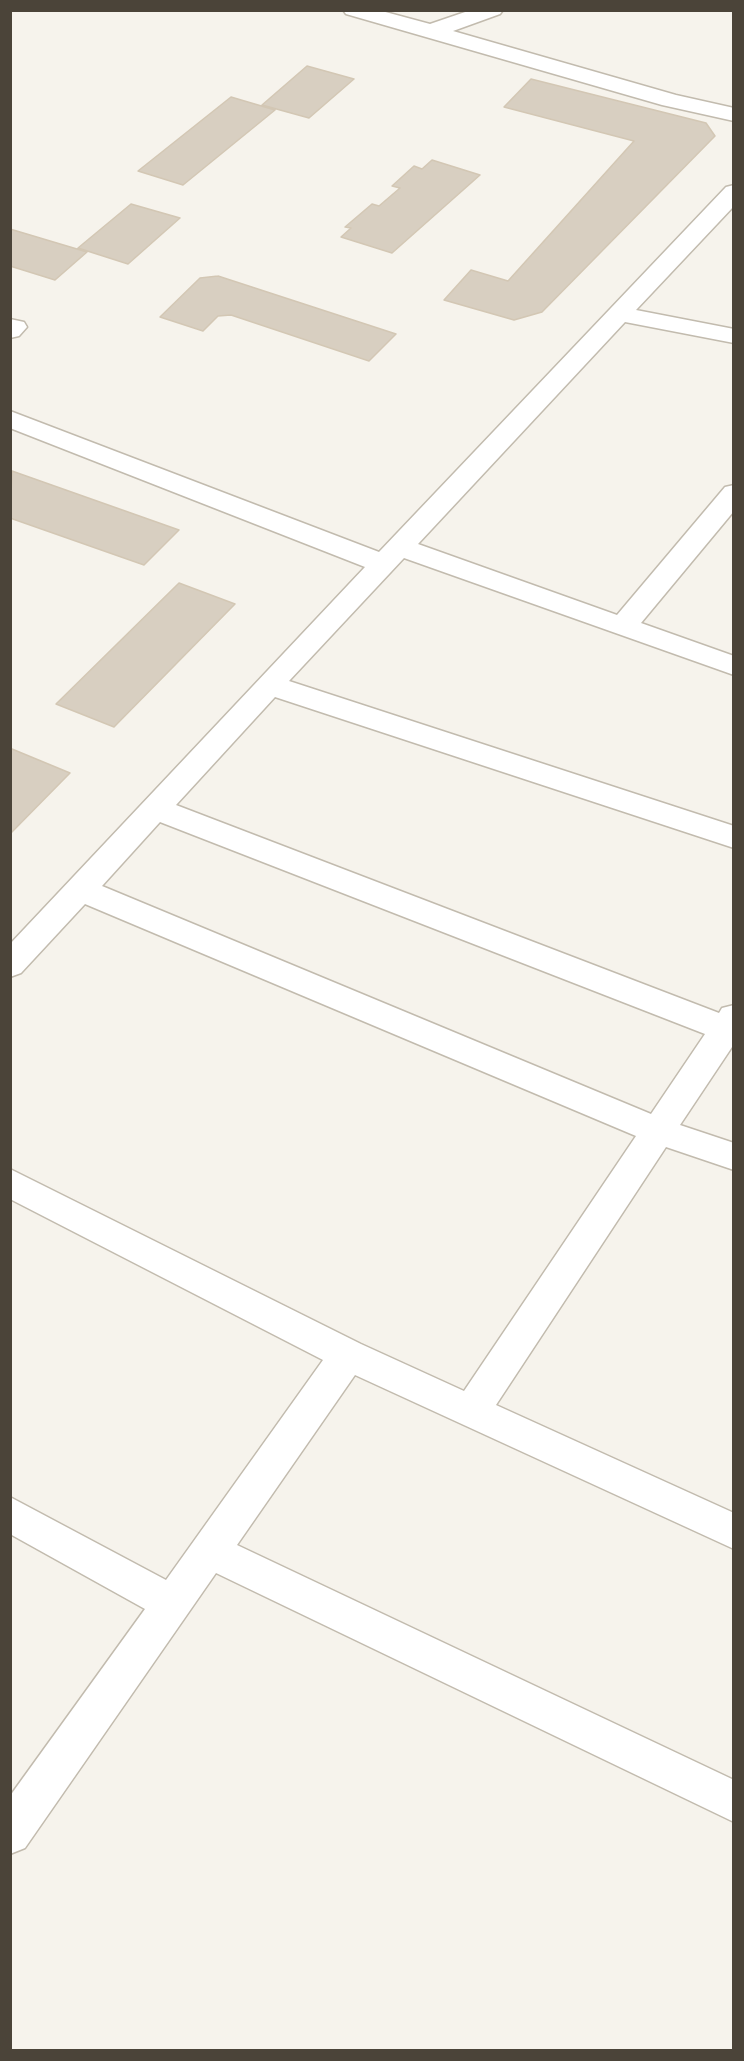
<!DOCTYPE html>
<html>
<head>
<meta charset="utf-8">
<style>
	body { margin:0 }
	#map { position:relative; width:744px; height:2061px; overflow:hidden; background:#f6f3ec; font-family:Karla,sans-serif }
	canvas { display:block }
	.frame { position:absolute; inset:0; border:12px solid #4b4439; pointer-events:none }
</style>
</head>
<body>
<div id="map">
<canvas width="744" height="2061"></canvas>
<div class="frame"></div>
</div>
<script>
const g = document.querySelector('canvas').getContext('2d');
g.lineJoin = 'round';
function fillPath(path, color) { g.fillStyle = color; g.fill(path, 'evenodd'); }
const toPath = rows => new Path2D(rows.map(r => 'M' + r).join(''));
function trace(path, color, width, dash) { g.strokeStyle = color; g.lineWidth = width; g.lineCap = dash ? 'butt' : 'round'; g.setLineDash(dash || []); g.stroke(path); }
const building = toPath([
	[307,66,354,79,309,118,262,105,307,66],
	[531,79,706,123,715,136,542,312,514,320,444,300,471,270,508,281,634,141,504,107,531,79],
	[231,97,275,110,183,185,138,171,231,97],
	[432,160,480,175,392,253,341,237,351,228,345,227,372,204,379,206,400,188,392,186,414,166,422,169,432,160],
	[131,204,180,218,128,264,78,248,131,204],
	[10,229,87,252,55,280,10,266,10,229],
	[218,276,396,334,369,361,231,315,218,316,203,331,160,317,200,278,218,276],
	[12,471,179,530,144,565,10,518,12,471],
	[179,583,235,604,114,727,56,704,179,583],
	[12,749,70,773,10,834,10,751,12,749]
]);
fillPath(building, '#d8cfc1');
trace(building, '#d3c7b4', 1.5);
const minor = toPath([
	[343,10,378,10,430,24,471,10,503,10,500,14,453,31,676,95,734,108,734,121,662,105,346,14,343,10],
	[734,185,734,206,636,310,734,329,734,343,625,322,418,544,617,615,725,487,734,485,734,511,641,623,734,656,734,675,404,558,289,681,734,826,734,848,275,697,176,805,719,1013,722,1008,734,1005,734,1044,680,1125,734,1143,734,1170,666,1147,496,1405,734,1513,734,1549,355,1375,237,1545,734,1780,734,1822,216,1573,25,1848,10,1854,10,1796,145,1609,10,1534,10,1497,166,1580,323,1360,10,1199,10,1169,361,1344,464,1391,636,1136,85,904,21,973,10,977,10,944,365,567,10,428,10,411,379,552,726,187,734,185],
	[160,822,705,1034,651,1114,102,886,160,822],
	[10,319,24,322,27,327,19,336,10,338,10,319]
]);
trace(minor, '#c2bbae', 3);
fillPath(minor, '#fff');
</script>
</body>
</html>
